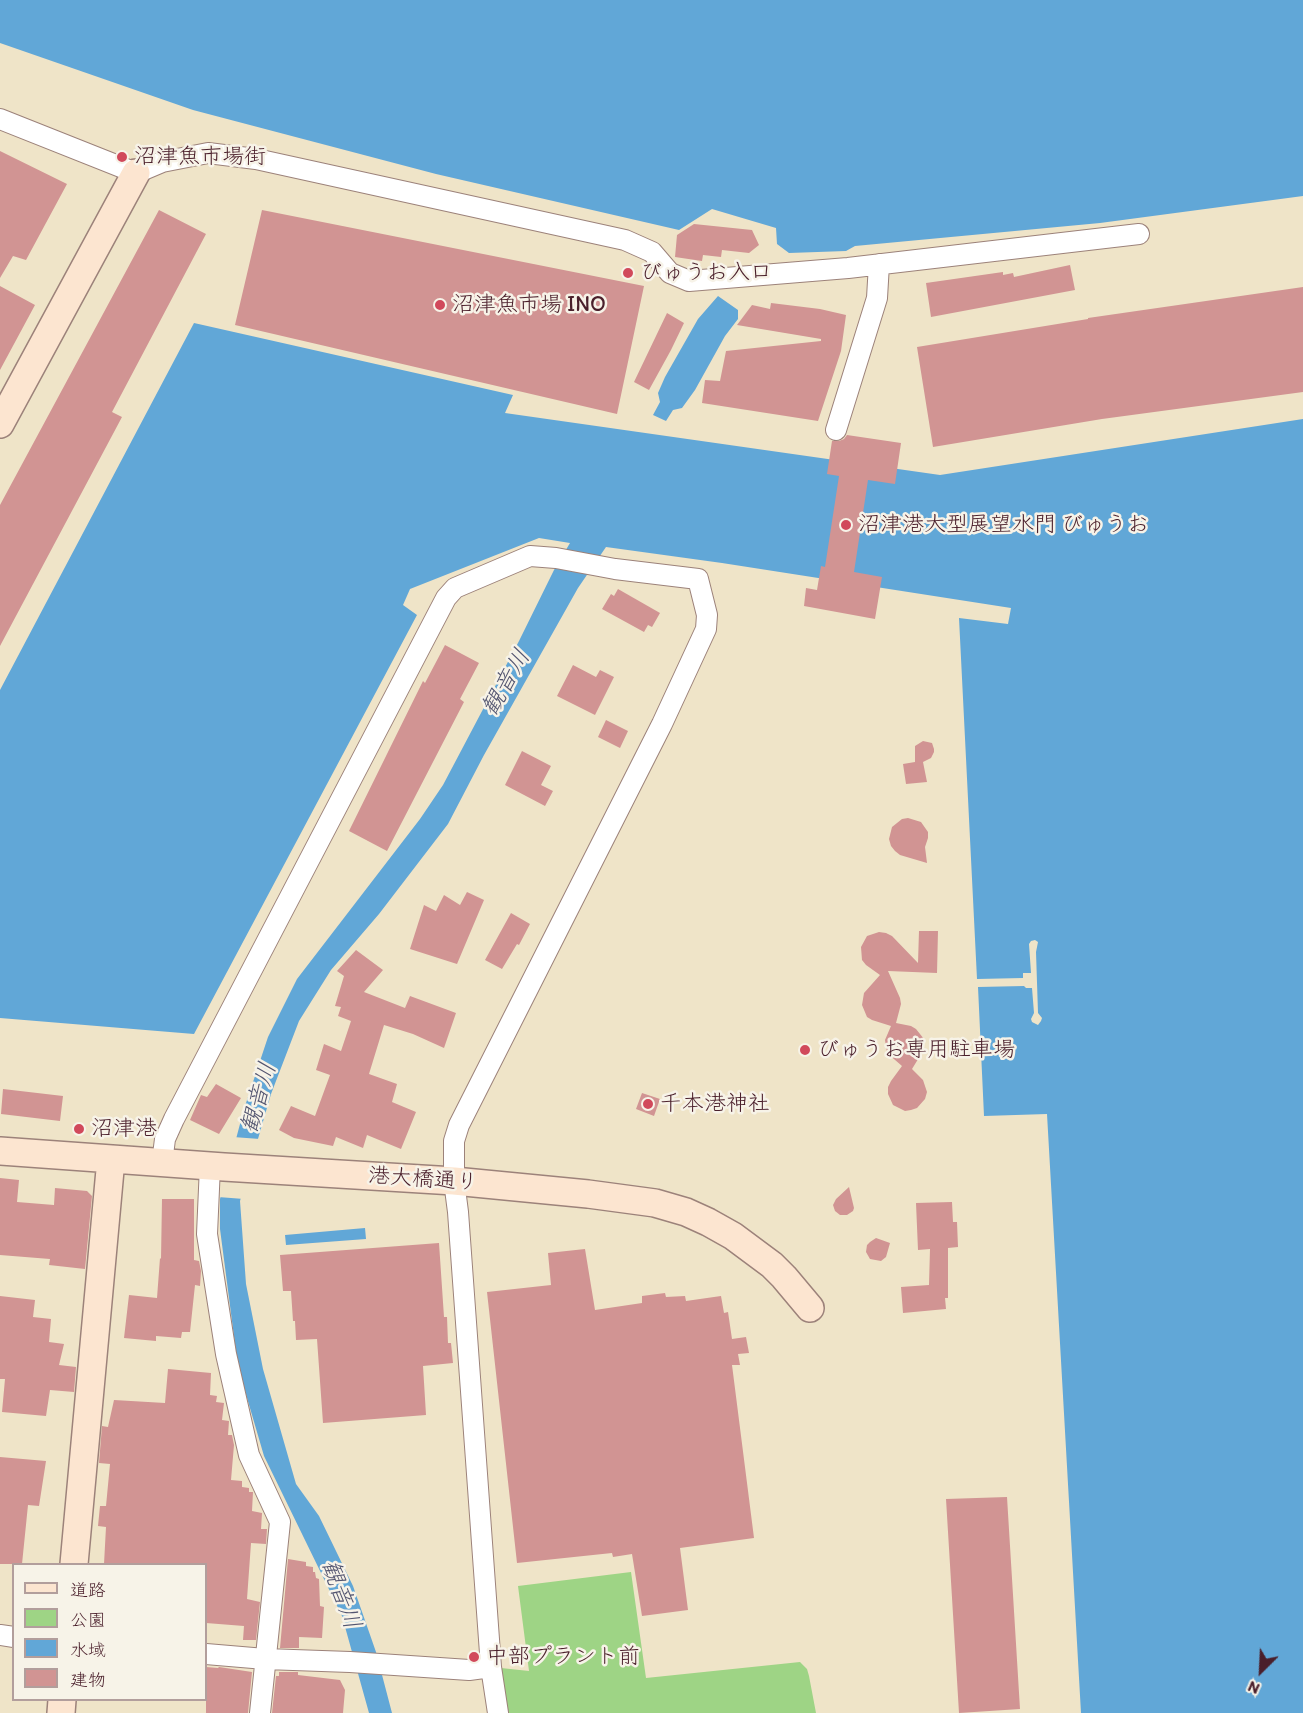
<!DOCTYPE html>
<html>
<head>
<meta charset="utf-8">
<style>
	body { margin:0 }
	#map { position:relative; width:1303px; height:1713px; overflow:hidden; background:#efe4c8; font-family:Itim,"Klee One",sans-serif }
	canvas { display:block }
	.legend { position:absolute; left:12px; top:1563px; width:195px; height:138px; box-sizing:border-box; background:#f7f3e8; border:2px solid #b29e9c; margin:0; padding:8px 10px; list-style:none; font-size:18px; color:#4a1f2b }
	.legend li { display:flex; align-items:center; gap:12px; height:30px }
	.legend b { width:30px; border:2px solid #b29e9c }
	.north { position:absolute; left:1231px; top:1641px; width:60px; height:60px; -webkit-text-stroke:4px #f7f3e8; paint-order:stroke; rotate:204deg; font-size:16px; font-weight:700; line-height:24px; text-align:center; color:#4a1f2b }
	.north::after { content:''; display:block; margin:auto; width:21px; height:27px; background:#4a1f2b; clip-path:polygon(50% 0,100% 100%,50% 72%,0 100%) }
</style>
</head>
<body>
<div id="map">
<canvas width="1303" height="1713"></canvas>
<ul class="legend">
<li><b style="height:8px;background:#fce5d0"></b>道路</li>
<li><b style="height:16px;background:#9ed485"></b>公園</li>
<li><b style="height:16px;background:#61a7d7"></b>水域</li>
<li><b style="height:16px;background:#d19493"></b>建物</li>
</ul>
<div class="north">N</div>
</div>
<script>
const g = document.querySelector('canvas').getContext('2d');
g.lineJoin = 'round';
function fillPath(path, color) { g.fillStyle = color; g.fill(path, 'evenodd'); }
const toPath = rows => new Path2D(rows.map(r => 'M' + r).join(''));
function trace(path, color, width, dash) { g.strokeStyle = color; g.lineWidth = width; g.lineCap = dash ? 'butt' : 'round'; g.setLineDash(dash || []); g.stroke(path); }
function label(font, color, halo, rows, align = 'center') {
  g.font = font + ' Itim,"Klee One",sans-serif'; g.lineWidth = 5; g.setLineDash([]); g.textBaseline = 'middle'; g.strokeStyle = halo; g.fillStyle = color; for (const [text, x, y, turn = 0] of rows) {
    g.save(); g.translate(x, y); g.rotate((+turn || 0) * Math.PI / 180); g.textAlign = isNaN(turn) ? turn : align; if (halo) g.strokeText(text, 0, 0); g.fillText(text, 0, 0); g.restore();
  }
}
fillPath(toPath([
	[631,1572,646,1678,800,1662,807,1669,809,1676,816,1713,508,1713,501,1668,529,1671,518,1586]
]), '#9ed485');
fillPath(toPath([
	[0,0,1303,0,1303,196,1100,223,855,246,846,251,789,253,777,244,776,228,712,209,679,230,436,174,193,110,0,43],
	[718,296,738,310,738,319,725,336,695,390,682,408,673,410,666,421,653,415,660,402,658,393,665,377,698,319],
	[194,323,513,395,505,413,940,475,1303,419,1303,1713,1081,1713,1047,1114,984,1116,978,987,1024,986,1026,988,1032,988,1034,1013,1031,1019,1032,1022,1038,1025,1041,1021,1042,1018,1038,1013,1036,952,1038,942,1035,940,1031,941,1029,944,1031,973,1023,973,1023,978,977,979,959,618,1008,624,1011,608,722,563,606,547,578,588,484,755,448,824,379,914,331,970,299,1021,271,1094,240,1201,246,1284,263,1369,296,1484,319,1516,353,1586,376,1652,392,1713,369,1713,342,1616,264,1456,238,1367,220,1229,220,1199,244,1109,268,1037,297,979,420,819,443,785,519,641,554,570,570,543,539,538,410,589,403,605,417,615,194,1034,0,1018,0,690],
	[365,1228,366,1239,286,1245,285,1235]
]), '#61a7d7');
fillPath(toPath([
	[233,1137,260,1139,244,1199,218,1197]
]), '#efe4c8');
fillPath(toPath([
	[0,151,67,184,26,260,13,256,0,278],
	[159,210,206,234,112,412,122,417,0,646,0,505],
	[262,210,644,286,617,414,235,325],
	[694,224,752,230,759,245,749,253,722,250,721,257,703,255,702,261,675,257,677,235],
	[1070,265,1075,290,931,317,926,283,1003,272,1003,275,1013,273,1014,277],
	[0,286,35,305,0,370],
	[1303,287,1303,392,1102,419,933,447,917,347,1088,319,1088,318],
	[771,303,820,309,846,315,841,351,818,421,702,403,705,380,720,381,726,351,821,341,821,339,737,325,752,305,770,309],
	[667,313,684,323,671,350,649,390,634,382],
	[847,435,901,443,895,484,868,480,854,572,882,577,875,619,804,606,806,588,817,590,821,566,825,567,839,476,827,474,832,441,839,441,844,439],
	[618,589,660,613,652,627,648,625,644,632,602,609,611,594,614,596],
	[445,645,479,663,460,699,464,702,387,851,349,831,423,681,425,683],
	[573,665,596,677,600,670,614,677,595,715,557,696],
	[606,720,628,731,620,748,598,737],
	[923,741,932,743,934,749,934,752,931,758,923,762,927,782,906,784,903,764,915,762,915,746],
	[522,751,551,766,541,785,553,791,545,806,505,785],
	[908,818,921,822,928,832,928,838,925,847,927,863,900,855,895,851,891,846,889,839,892,827,902,819],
	[467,892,484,900,457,964,410,949,424,905,436,911,444,895,460,905],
	[511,913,530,924,519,945,517,944,502,969,485,960],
	[919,931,938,931,937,973,888,971,900,998,901,1004,896,1023,911,1026,916,1029,924,1039,923,1051,912,1069,923,1080,927,1092,925,1099,917,1108,911,1110,905,1111,893,1105,888,1094,888,1087,891,1081,902,1066,887,1053,885,1040,891,1026,872,1020,867,1017,862,1005,864,993,880,975,866,965,862,960,861,947,867,936,879,932,886,933,892,936,918,963],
	[356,950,383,970,364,992,405,1008,410,996,456,1013,444,1048,413,1034,384,1025,369,1074,397,1084,392,1102,416,1112,401,1149,367,1135,363,1148,336,1137,333,1146,294,1138,279,1130,291,1106,315,1116,330,1075,316,1070,324,1044,341,1051,351,1021,338,1016,341,1007,335,1006,344,976,337,971],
	[216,1084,241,1098,219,1134,190,1120,201,1095,207,1097],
	[3,1089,63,1096,60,1121,1,1114],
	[642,1093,660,1099,654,1116,636,1109],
	[0,1178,19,1180,17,1202,54,1205,55,1188,87,1191,92,1196,85,1269,49,1265,50,1259,0,1255],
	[849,1187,854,1208,853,1211,847,1215,840,1215,835,1211,833,1205,836,1199],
	[162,1199,194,1199,194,1260,199,1261,201,1271,200,1286,195,1285,190,1332,182,1332,181,1338,156,1336,156,1341,124,1338,129,1295,157,1298,160,1258,161,1259],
	[952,1202,953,1222,957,1222,958,1247,948,1248,948,1298,945,1298,946,1309,903,1313,901,1287,929,1285,930,1249,918,1250,916,1203],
	[876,1238,890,1243,886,1257,881,1261,870,1259,866,1252,867,1245,870,1242],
	[439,1243,444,1317,447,1317,448,1343,451,1343,453,1363,423,1366,426,1415,323,1423,317,1339,296,1340,295,1321,293,1321,291,1291,283,1291,280,1255],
	[585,1249,595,1310,642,1303,642,1296,665,1293,666,1297,685,1296,686,1301,721,1296,724,1313,728,1312,732,1339,746,1337,749,1353,738,1354,740,1365,732,1365,754,1538,680,1548,688,1610,642,1616,632,1554,613,1557,612,1553,517,1563,487,1292,551,1285,548,1253],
	[0,1296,35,1300,33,1317,51,1319,49,1342,64,1344,59,1365,76,1367,74,1392,50,1390,46,1416,2,1412,5,1379,0,1379],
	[168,1369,211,1373,210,1395,217,1396,216,1402,224,1403,222,1420,229,1421,228,1435,232,1435,234,1445,231,1480,242,1481,242,1487,249,1488,249,1492,253,1492,252,1511,262,1513,261,1529,267,1529,266,1544,251,1543,247,1599,260,1602,256,1640,243,1640,244,1626,206,1623,206,1564,104,1564,106,1527,98,1526,100,1506,106,1506,110,1464,99,1463,102,1426,108,1427,114,1400,165,1403],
	[0,1457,46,1461,39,1506,28,1505,22,1564,0,1564],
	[1007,1497,1020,1709,959,1713,946,1499],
	[288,1559,306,1562,306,1566,313,1567,313,1572,315,1572,316,1578,319,1579,320,1606,324,1607,322,1638,299,1637,299,1648,280,1648],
	[206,1667,218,1668,219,1667,252,1672,248,1713,206,1713],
	[279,1672,298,1672,298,1675,340,1680,345,1690,343,1713,272,1713,276,1676,279,1676]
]), '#d19493');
const street = toPath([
	[0,119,136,173,162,162,208,153,256,159,625,240,652,252,670,273,689,281,848,268,1139,234],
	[836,430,877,298,879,264],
	[162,1163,165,1139,174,1119,446,598,455,588,530,556,556,558,615,569,698,579,707,615,706,629,662,724,459,1125,454,1141,454,1181,458,1212,491,1667,498,1713],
	[210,1166,207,1234,226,1354,249,1455,280,1522,260,1713],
	[0,1635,14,1637],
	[206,1654,265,1659,350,1662,469,1670,491,1667]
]);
const secondary = toPath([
	[0,424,136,173],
	[0,1151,224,1167,454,1181,588,1194,655,1203,686,1212,708,1222,733,1236,772,1265,784,1277,810,1308],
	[74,1564,111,1159],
	[61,1713,62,1700]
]);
trace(street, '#9c827a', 22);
trace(secondary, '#9c827a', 30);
trace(street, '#fff', 20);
trace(secondary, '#fce5d0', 27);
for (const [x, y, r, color] of [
	[122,157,6,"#d1495b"],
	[628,273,6,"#d1495b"],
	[440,305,6,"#d1495b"],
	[846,525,6,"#d1495b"],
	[805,1050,6,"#d1495b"],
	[648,1104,6,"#d1495b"],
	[79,1129,6,"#d1495b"],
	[474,1657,6,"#d1495b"]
]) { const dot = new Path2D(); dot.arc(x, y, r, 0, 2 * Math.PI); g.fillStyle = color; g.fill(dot); trace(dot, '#f7f3e8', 2); }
label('22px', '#4a1f2b', '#f7f3e8', [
	["沼津魚市場街",134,157],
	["びゅうお入口",640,273],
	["沼津魚市場 INO",452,305],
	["沼津港大型展望水門 びゅうお",858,525],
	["びゅうお専用駐車場",817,1050],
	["千本港神社",660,1104],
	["沼津港",91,1129],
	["中部プラント前",486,1657]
], 'left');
label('22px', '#4a1f2b', '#f7f3e8', [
	["港大橋通り",423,1180,4]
]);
label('italic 24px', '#535570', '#f7f3e8', [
	["観音川",507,683,-60],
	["観音川",260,1098,-74],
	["観音川",340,1595,70]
]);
</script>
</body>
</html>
